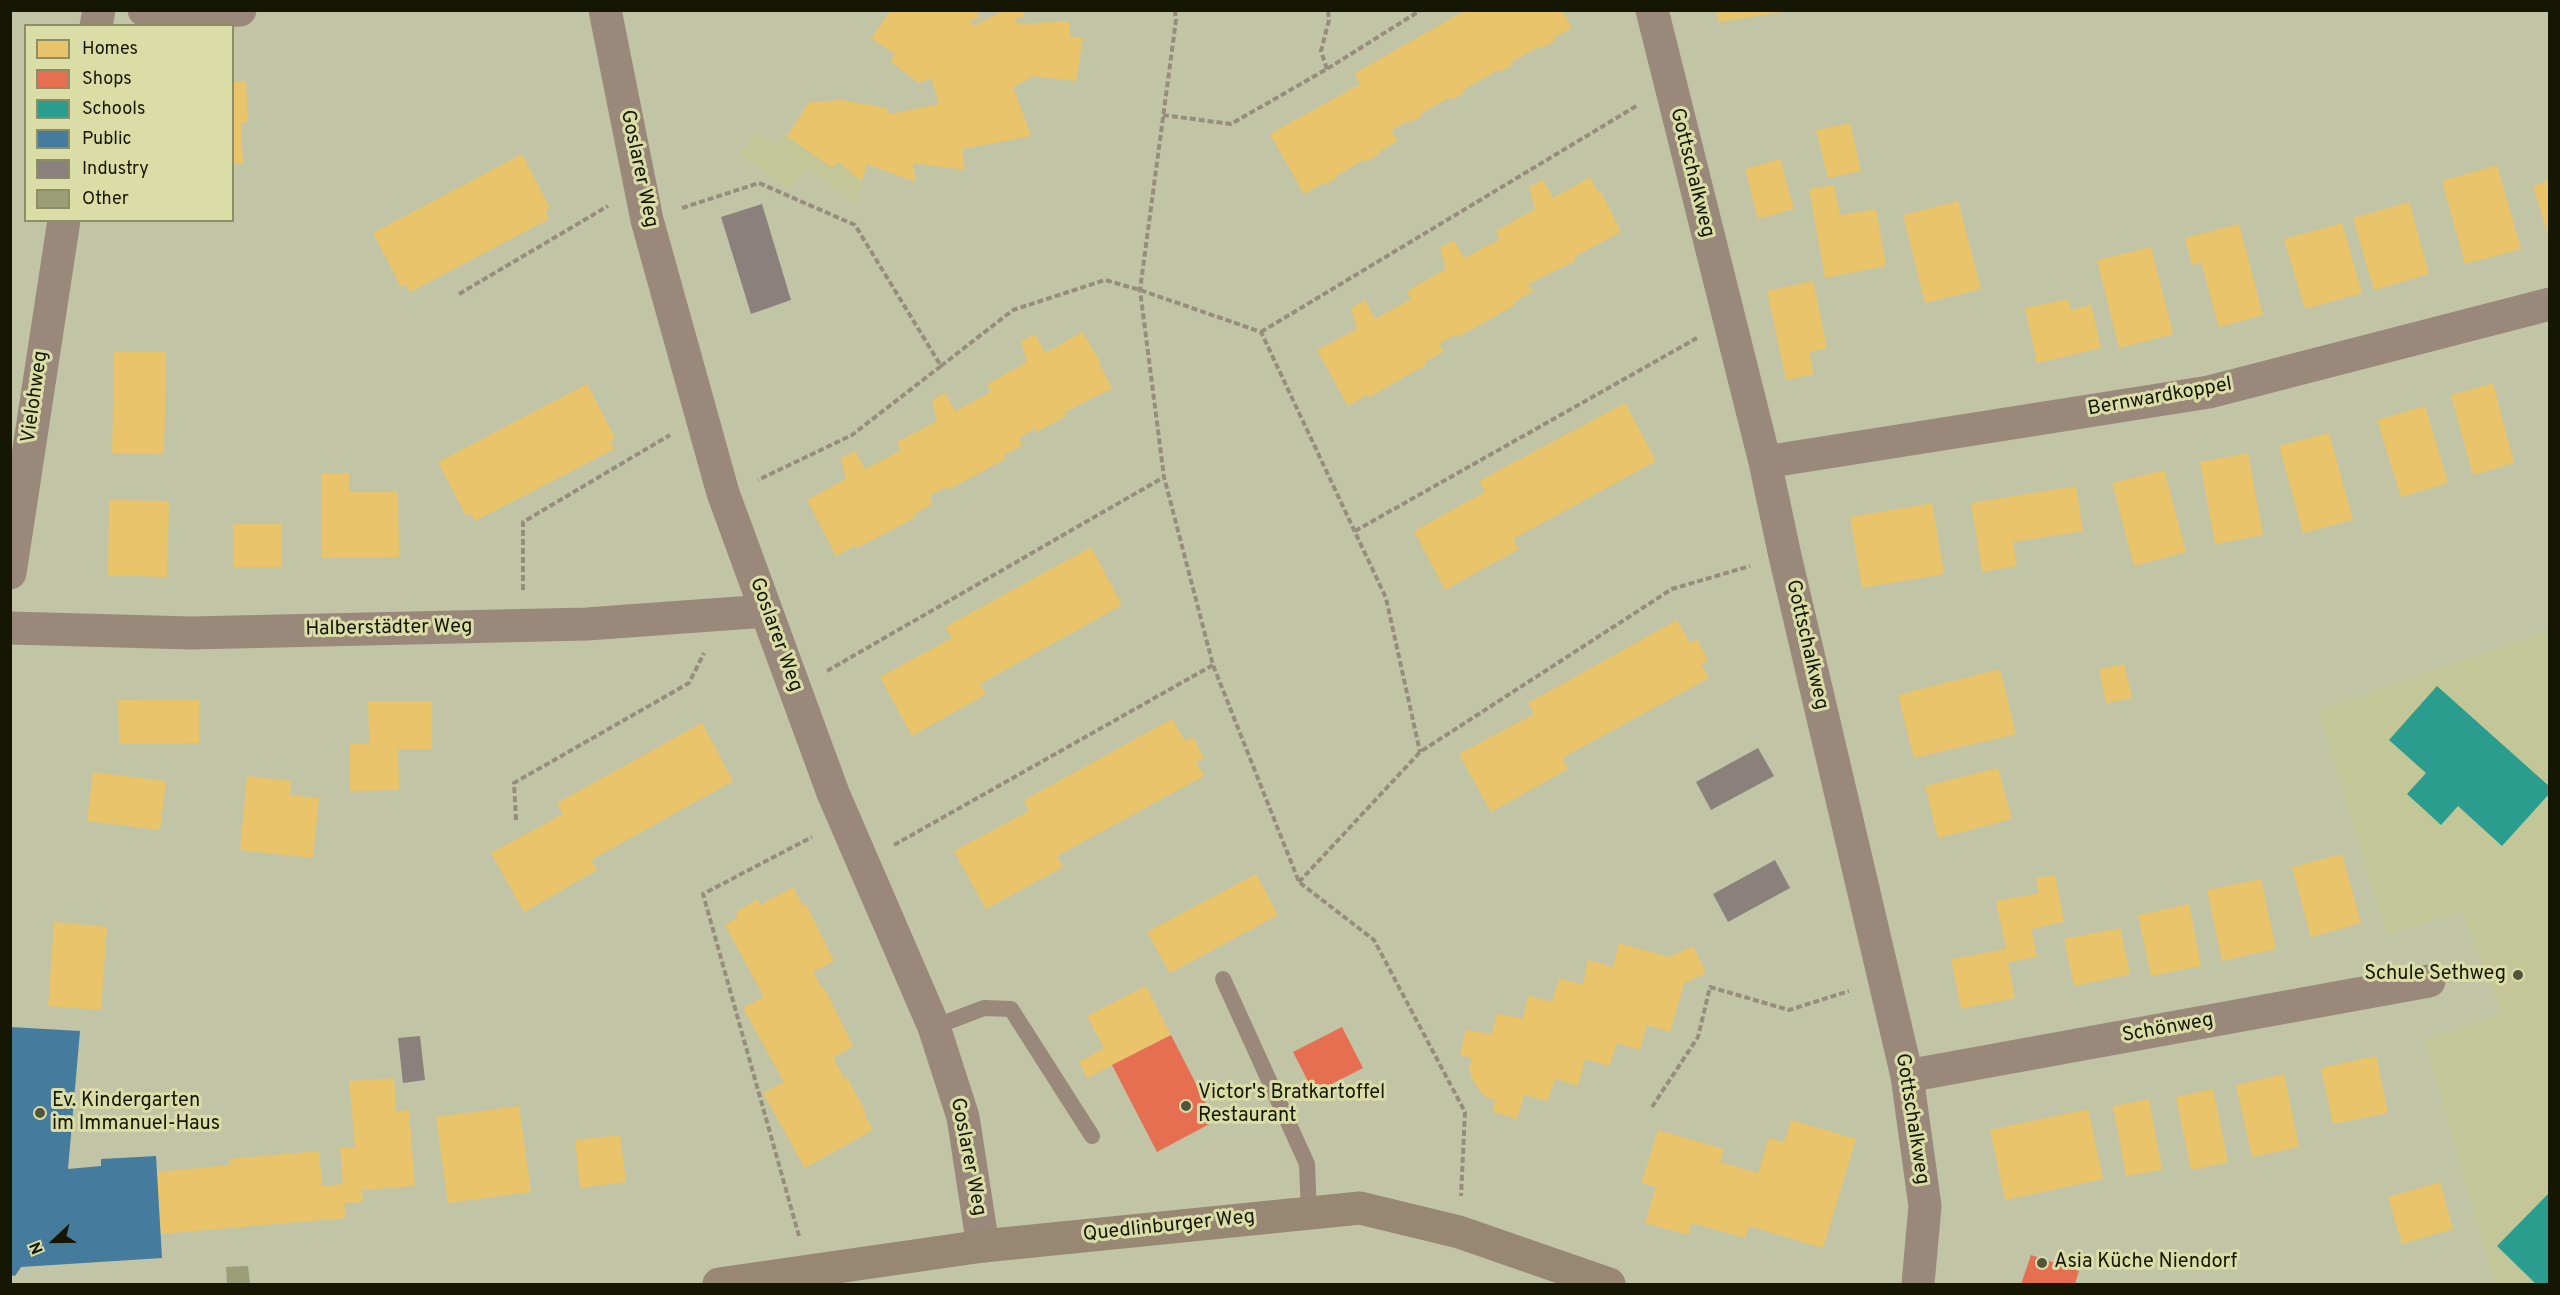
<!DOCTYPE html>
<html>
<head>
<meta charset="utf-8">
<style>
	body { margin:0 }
	#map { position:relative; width:2560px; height:1295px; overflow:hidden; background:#c2c4a6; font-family:Overpass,sans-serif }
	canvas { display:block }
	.frame { position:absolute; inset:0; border:12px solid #161703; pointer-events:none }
	.legend { position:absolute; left:24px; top:24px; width:210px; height:198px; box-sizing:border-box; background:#dadea6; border:2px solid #8c8e65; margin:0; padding:8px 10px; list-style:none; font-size:18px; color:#161703 }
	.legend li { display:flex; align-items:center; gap:12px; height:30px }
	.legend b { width:30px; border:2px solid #8c8e65 }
	.north { position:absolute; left:24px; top:1211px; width:60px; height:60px; -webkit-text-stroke:4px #dadea6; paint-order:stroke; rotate:248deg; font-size:16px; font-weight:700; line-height:24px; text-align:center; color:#161703 }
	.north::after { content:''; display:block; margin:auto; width:21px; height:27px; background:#161703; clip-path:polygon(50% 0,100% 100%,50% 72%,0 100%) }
</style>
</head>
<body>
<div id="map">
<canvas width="2560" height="1295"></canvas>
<div class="frame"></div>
<ul class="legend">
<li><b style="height:16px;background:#e9c46a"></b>Homes</li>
<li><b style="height:16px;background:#e76f51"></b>Shops</li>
<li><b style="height:16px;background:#2a9d8f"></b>Schools</li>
<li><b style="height:16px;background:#457b9d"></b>Public</li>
<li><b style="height:16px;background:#8a817c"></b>Industry</li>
<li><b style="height:16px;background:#9c9e77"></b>Other</li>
</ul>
<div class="north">N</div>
</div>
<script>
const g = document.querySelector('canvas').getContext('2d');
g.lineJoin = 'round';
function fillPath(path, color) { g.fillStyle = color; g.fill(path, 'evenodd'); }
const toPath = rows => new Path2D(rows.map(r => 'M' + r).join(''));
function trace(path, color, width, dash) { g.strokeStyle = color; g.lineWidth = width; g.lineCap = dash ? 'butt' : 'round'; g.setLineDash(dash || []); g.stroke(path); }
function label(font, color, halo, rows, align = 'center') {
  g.font = font + ' Overpass,sans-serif'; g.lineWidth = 6; g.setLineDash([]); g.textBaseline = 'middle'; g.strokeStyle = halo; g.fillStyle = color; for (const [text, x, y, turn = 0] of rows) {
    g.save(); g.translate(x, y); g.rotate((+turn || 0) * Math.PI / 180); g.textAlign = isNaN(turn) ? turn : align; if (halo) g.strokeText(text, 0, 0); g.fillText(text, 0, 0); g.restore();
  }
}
fillPath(toPath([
	[755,131,776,145,783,134,787,136,831,167,839,162,862,181,855,205,809,168,789,189,739,154],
	[2549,630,2549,1284,2495,1284,2424,1039,2502,1014,2461,911,2387,936,2318,710]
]), '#c3c696');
fillPath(toPath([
	[891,10,976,10,980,18,970,20,973,26,1005,10,1024,10,1024,17,1016,18,1017,24,1069,21,1070,36,1083,38,1076,81,1034,76,1013,87,1031,136,962,149,965,170,913,163,916,182,867,164,862,181,839,162,831,167,787,136,809,102,842,100,887,108,889,114,939,104,931,78,919,83,890,61,895,54,871,38],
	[1466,10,1562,10,1572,28,1553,38,1555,41,1542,48,1540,46,1511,62,1512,65,1500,72,1498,70,1463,90,1464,93,1451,100,1450,97,1420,114,1422,116,1409,123,1408,121,1391,130,1398,141,1378,152,1380,154,1366,161,1365,159,1336,176,1337,178,1325,185,1323,183,1304,194,1270,134,1360,84,1355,73],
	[1717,10,1784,10,1784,12,1718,22],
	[246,81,248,122,241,123,243,163,232,164,232,82],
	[1850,123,1861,171,1828,178,1816,130],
	[522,154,550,208,545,211,549,219,410,292,406,284,401,287,373,233],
	[1780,159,1794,209,1758,219,1745,169],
	[2497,165,2521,249,2465,264,2442,181],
	[1590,177,1598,192,1600,190,1621,232,1574,257,1575,261,1528,284,1533,291,1514,302,1515,305,1458,337,1456,334,1439,344,1444,351,1425,362,1426,365,1369,397,1367,395,1348,406,1317,350,1357,329,1351,308,1365,300,1375,319,1411,299,1407,291,1446,269,1440,248,1454,240,1464,258,1500,239,1496,231,1535,209,1529,187,1543,180,1553,198],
	[2550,180,2550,239,2549,239,2533,186],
	[1834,185,1840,215,1876,209,1886,266,1825,278,1809,189],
	[1958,201,1981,289,1925,303,1903,215],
	[2409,202,2429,274,2374,290,2353,218],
	[2342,223,2362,293,2305,309,2284,239],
	[2239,224,2263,315,2219,327,2201,262,2192,265,2185,238],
	[2151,247,2173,334,2119,348,2097,260],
	[1813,281,1827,348,1809,352,1814,374,1786,380,1767,291],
	[2068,299,2070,310,2091,305,2101,348,2037,363,2025,308],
	[1082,332,1101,362,1099,363,1112,388,1065,412,1066,416,1037,432,1036,428,1019,438,1023,445,1004,455,1005,459,948,490,946,487,929,496,933,504,914,514,916,517,857,548,856,545,836,556,807,500,846,479,841,458,855,451,865,469,901,450,897,442,937,421,932,400,945,393,955,411,991,392,987,384,1027,362,1021,341,1035,334,1045,353],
	[114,351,166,352,164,454,112,453],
	[2493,383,2514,463,2473,475,2451,395],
	[587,384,615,438,610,441,614,449,475,521,471,513,466,516,438,462],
	[1625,403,1656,461,1513,539,1519,549,1445,590,1414,531,1485,492,1479,481],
	[2425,406,2448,483,2401,497,2377,420],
	[2329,433,2353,520,2303,533,2279,446],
	[2248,453,2263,535,2215,544,2200,462],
	[2164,470,2186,552,2134,566,2112,483],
	[349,473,349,492,398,492,399,557,322,558,321,474],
	[2076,486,2083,531,2013,542,2017,566,1982,572,1971,503],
	[109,500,169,501,167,577,108,575],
	[1932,503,1944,574,1862,588,1850,517],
	[233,524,282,524,282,567,233,567],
	[1091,547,1122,605,980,684,986,694,912,736,880,677,952,638,945,627],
	[1677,620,1690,643,1697,639,1708,660,1701,664,1709,678,1562,758,1568,769,1491,812,1459,754,1534,714,1528,703],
	[2124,664,2132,698,2106,703,2099,669],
	[2000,669,2016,734,1914,758,1898,695],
	[199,699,199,743,119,744,118,700],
	[368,701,432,701,432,749,398,749,399,790,350,791,350,744,369,744],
	[1172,719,1185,741,1193,737,1204,758,1196,762,1204,776,1057,856,1063,867,986,909,954,851,1029,811,1024,800],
	[702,723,733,781,591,860,597,870,524,912,491,853,563,814,557,803],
	[1998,768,2012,819,1938,838,1925,786],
	[93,772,166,781,160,830,87,821],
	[247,776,291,781,290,795,319,798,313,858,240,850],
	[2342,854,2361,923,2311,937,2292,867],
	[1256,874,1278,915,1170,973,1147,932],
	[2055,875,2064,922,2031,929,2037,957,2008,962,2015,998,1961,1009,1951,959,2006,949,1996,901,2039,893,2036,878],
	[2261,879,2276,949,2222,961,2207,890],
	[793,887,803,906,806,904,834,961,813,972,823,990,825,989,853,1046,833,1058,845,1079,847,1077,866,1113,864,1114,873,1130,805,1168,763,1093,784,1082,743,1008,764,997,725,925,738,917,736,912,758,899,760,905],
	[2189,904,2201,966,2151,976,2138,915],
	[54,922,107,927,101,1010,48,1006],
	[2120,928,2130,974,2074,986,2064,939],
	[1619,943,1669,957,1693,946,1706,973,1684,983,1670,1032,1647,1025,1640,1050,1617,1043,1609,1066,1585,1059,1578,1086,1555,1079,1547,1101,1524,1095,1517,1119,1493,1112,1495,1100,1484,1096,1472,1079,1469,1068,1472,1059,1460,1054,1466,1030,1492,1034,1497,1013,1523,1019,1528,996,1552,1002,1559,979,1583,984,1588,960,1613,967],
	[1146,986,1171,1035,1087,1078,1079,1062,1104,1048,1087,1016],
	[2376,1056,2388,1113,2333,1124,2321,1068],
	[2284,1074,2299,1147,2252,1157,2236,1085],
	[394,1078,396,1111,409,1110,415,1186,362,1190,363,1202,344,1203,346,1218,161,1234,156,1172,229,1165,229,1159,319,1151,322,1186,343,1184,340,1148,355,1147,349,1081],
	[2213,1089,2228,1162,2191,1170,2176,1097],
	[2149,1099,2162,1170,2126,1176,2113,1106],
	[519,1106,531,1192,448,1203,436,1117],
	[2088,1109,2103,1179,2005,1200,1990,1130],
	[1791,1120,1856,1139,1823,1248,1749,1226,1745,1238,1692,1223,1688,1235,1645,1223,1656,1187,1642,1183,1642,1181,1658,1130,1724,1149,1720,1162,1758,1173,1769,1138,1784,1142],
	[620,1135,626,1182,580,1188,575,1140],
	[2440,1182,2453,1229,2402,1244,2388,1197]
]), '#e9c46a');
fillPath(toPath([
	[1342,1027,1363,1068,1314,1093,1293,1052],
	[1171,1035,1215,1121,1157,1152,1112,1065],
	[2031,1255,2079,1271,2075,1284,2021,1284]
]), '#e76f51');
fillPath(toPath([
	[2437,686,2550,787,2550,793,2502,846,2458,806,2441,825,2407,794,2426,773,2389,740],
	[2550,1192,2550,1281,2546,1284,2536,1284,2497,1246]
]), '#2a9d8f');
fillPath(toPath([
	[10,1027,80,1031,68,1169,101,1166,101,1159,156,1156,162,1258,21,1267,15,1276,10,1275]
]), '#457b9d');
fillPath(toPath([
	[762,204,791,300,751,314,721,217],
	[1758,748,1774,776,1711,810,1696,782],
	[1775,860,1790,888,1728,922,1713,894],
	[420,1036,425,1080,403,1083,398,1038]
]), '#8a817c');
fillPath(toPath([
	[248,1266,250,1284,227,1284,226,1267]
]), '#9c9e77');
trace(toPath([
	[1175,10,1176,20,1140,290,1164,477,1213,665,1299,882,1374,940,1465,1112,1461,1196],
	[1327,69,1321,51,1329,20,1328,10],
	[1163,115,1231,124,1327,69,1421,10],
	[682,208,759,183,855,225,941,366,852,435,758,480],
	[459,294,608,206],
	[1261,332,1638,105],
	[941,366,1013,310,1105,280,1140,290,1261,332,1386,598,1420,752],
	[1355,531,1697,338],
	[523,590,523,522,670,435],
	[827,671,1164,477],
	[516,820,514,783,689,683,704,653],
	[894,845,1213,665],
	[1299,882,1420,752,1672,589,1750,566],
	[1652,1107,1698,1037,1710,987,1789,1010,1849,991],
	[799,1236,703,894,812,837]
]), '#978d7c', 4, [6, 3]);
trace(toPath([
	[1223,979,1307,1164,1309,1213],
	[934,1027,984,1008,1011,1009,1092,1136]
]), '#9a887a', 16);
trace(toPath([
	[144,10,159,14,240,10],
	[605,10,647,220,723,493,833,793,934,1027,963,1117,983,1246],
	[1652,10,1765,462,1785,556,1907,1076,1925,1206,1918,1284],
	[96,26,99,10],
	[1765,462,2209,392,2550,304],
	[10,573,64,220],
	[10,628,191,633,587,624,766,611],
	[1907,1076,2429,981]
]), '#9a887a', 33);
trace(toPath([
	[719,1284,983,1246,1360,1208,1459,1232,1609,1284]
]), '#978773', 33);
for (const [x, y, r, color] of [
	[2518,975,6,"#52543c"],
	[1186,1106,6,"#52543c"],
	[40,1113,6,"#52543c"],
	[2042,1263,6,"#52543c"]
]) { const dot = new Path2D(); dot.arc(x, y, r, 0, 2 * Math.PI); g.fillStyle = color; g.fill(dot); trace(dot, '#dadea6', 2); }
label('20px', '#161703', '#dadea6', [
	["Goslarer Weg",638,169,78],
	["Gottschalkweg",1691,173,76],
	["Vielohweg",36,397,-82],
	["Bernwardkoppel",2160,398,-10],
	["Halberstädter Weg",389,629,-1],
	["Goslarer Weg",775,635,70],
	["Gottschalkweg",1806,645,77],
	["Schönweg",2168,1029,-10],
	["Gottschalkweg",1911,1119,81],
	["Goslarer Weg",967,1157,79],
	["Quedlinburger Weg",1169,1227,-6]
]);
label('20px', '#161703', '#dadea6', [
	["Schule Sethweg",2506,975,"right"],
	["Victor's Bratkartoffel",1198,1094],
	["Restaurant",1198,1117],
	["Ev. Kindergarten",52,1102],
	["im Immanuel-Haus",52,1125],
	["Asia Küche Niendorf",2054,1263]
], 'left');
</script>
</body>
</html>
